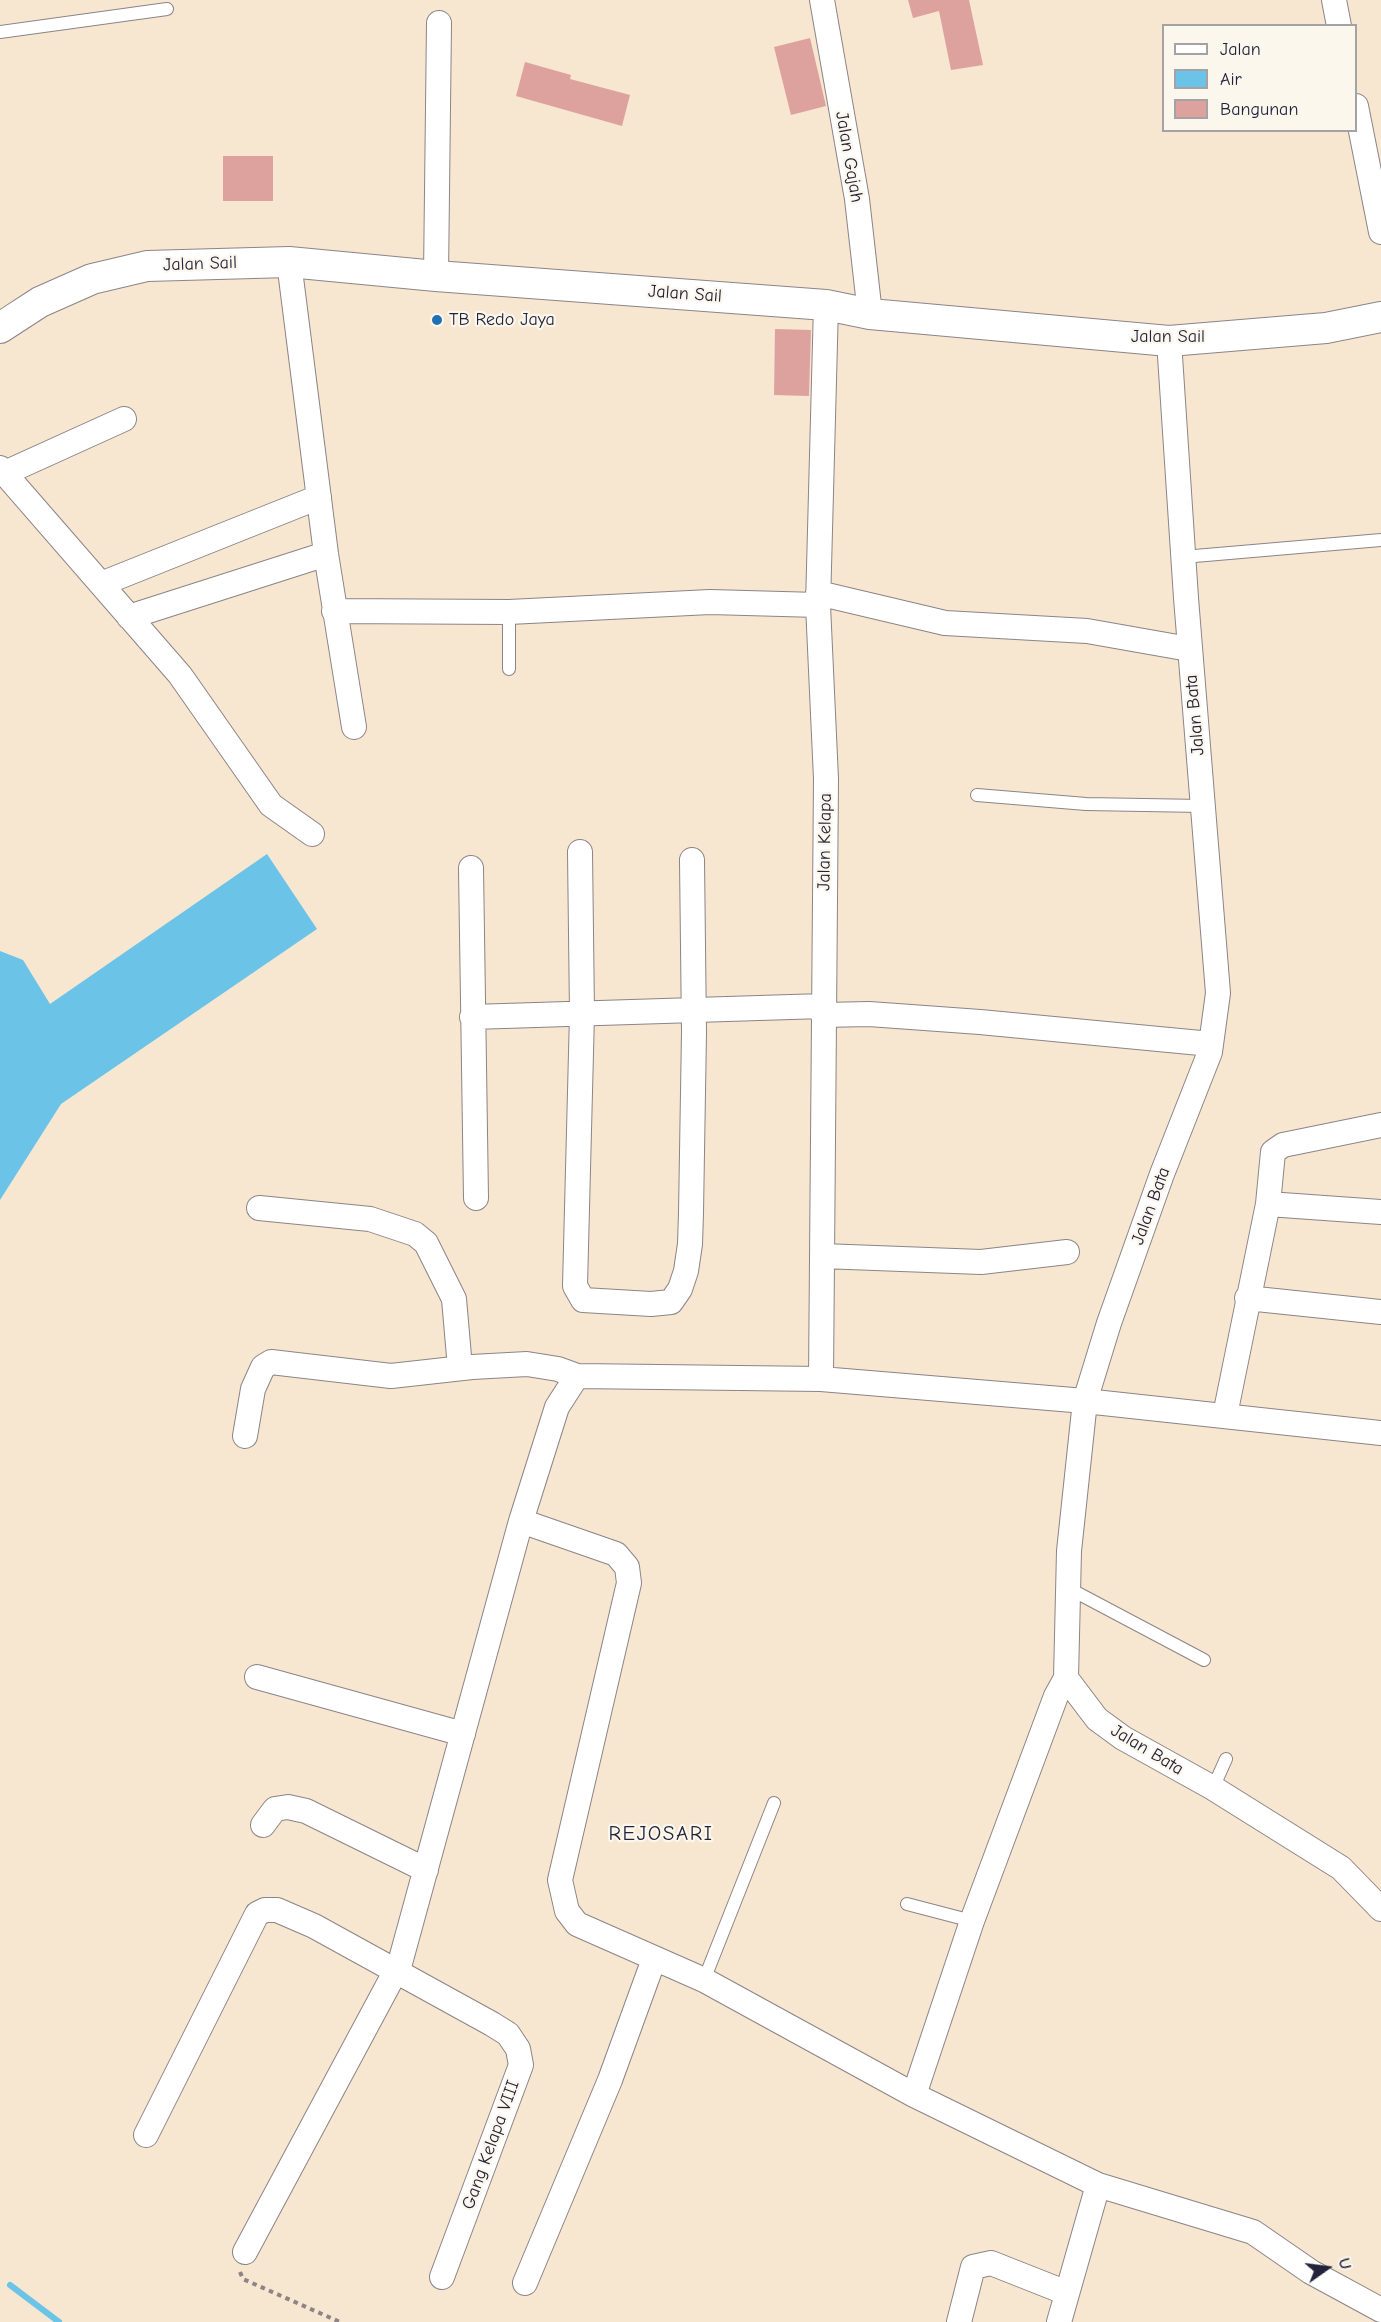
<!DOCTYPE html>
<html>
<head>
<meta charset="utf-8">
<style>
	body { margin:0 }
	#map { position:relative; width:1381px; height:2322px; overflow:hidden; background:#f7e6d0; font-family:"Comic Neue",sans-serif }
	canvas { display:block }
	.legend { position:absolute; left:1162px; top:24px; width:195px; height:108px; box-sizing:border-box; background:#fbf7ec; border:2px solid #a4a2a5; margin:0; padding:8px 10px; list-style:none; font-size:18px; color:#22223b }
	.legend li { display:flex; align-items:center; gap:12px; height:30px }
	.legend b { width:30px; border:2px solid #a4a2a5 }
	.north { position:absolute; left:1297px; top:2238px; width:60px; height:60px; -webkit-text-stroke:4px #fbf7ec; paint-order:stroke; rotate:76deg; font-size:16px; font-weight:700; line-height:24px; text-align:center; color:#22223b }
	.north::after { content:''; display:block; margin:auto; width:21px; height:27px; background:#22223b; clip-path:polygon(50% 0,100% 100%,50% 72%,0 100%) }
</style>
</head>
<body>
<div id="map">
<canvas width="1381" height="2322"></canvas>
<ul class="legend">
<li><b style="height:8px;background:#fff"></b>Jalan</li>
<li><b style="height:16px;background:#6bc3e8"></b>Air</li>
<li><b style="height:16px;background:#dea29e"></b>Bangunan</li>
</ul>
<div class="north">U</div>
</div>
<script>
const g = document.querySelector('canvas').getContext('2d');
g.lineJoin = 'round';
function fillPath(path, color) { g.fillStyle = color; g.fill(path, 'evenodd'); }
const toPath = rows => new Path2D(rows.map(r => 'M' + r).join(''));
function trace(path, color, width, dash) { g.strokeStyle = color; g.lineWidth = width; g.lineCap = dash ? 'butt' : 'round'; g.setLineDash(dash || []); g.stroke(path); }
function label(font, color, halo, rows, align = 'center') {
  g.font = font + ' "Comic Neue",sans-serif'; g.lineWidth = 4.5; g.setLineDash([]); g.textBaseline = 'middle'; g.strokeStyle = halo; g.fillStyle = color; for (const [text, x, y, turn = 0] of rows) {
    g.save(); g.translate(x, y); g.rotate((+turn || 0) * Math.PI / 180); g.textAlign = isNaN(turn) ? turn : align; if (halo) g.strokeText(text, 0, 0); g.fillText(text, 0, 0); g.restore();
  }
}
fillPath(toPath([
	[267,854,317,929,61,1104,0,1200,0,951,23,960,50,1004]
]), '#6bc3e8');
trace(toPath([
	[10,2285,59,2322]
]), '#6bc3e8', 6);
fillPath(toPath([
	[908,0,969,0,983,65,951,70,939,11,913,18],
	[810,38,826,106,791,115,774,47],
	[525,62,571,75,570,79,630,95,622,126,516,96],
	[223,156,273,156,273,201,223,201],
	[775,329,811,330,809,396,774,395]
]), '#dea29e');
const service = toPath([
	[0,32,167,9],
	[1183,557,1381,540],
	[509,612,509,669],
	[977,795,1086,804,1202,806],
	[1068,1588,1204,1660],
	[1213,1788,1226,1759],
	[907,1904,972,1921],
	[704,1980,774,1803]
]);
const minor = toPath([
	[822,0,857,199,870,314],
	[1334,0,1339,26],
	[1356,106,1381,232],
	[289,262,326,554,354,727],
	[436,276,439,23],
	[1169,341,1186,598,1218,993,1210,1052,1162,1174,1109,1323,1085,1401,1069,1551,1066,1678,1097,1719,1123,1738,1213,1788,1341,1868,1381,1909],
	[0,468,180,675,271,805,312,834],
	[5,473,124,419],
	[101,584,319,497],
	[818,593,945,623,1087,631,1189,649],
	[334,611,509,612,710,602,818,605],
	[129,617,326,554],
	[580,852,582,1014,575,1286,583,1300,651,1304,671,1302,680,1289,686,1271,690,1244,691,1213,694,1032,692,860],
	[471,868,476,1198],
	[823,1015,869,1014,980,1022,1211,1044],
	[472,1017,823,1006],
	[1268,1204,1381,1212],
	[259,1208,370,1219,415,1234,426,1243,454,1299,460,1368],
	[822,1256,981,1262,1067,1252],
	[1247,1298,1381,1312],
	[821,1379,826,779,818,605,826,305],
	[1225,1415,1268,1204,1273,1152,1283,1145,1381,1125],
	[245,1436,253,1389,263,1367,271,1362,391,1376,472,1367,527,1364,558,1369,577,1376],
	[521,1521,616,1554,627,1567,629,1583,560,1880,567,1911,577,1924,704,1980,914,2095,1098,2185,1253,2232,1311,2272,1381,2310],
	[257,1677,463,1734],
	[263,1825,275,1809,288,1807,306,1811,426,1870],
	[914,2095,972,1921,1056,1696,1066,1678],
	[146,2135,257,1914,265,1910,277,1910,314,1926,492,2024,508,2034,518,2049,521,2065,442,2277],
	[245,2252,400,1963,521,1521,557,1407,577,1376,821,1379,1085,1401,1381,1433],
	[525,2283,610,2080,654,1959],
	[959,2322,973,2267,991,2263,1067,2293],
	[1059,2322,1098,2185]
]);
const tertiary = toPath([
	[0,328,40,302,92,279,147,266,289,262,436,276,826,305,870,314,1169,341,1326,328,1381,317]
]);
trace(service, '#8c8486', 14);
trace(minor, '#8c8486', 26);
trace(tertiary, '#8c8486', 32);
trace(toPath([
	[240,2272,243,2279,340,2322]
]), '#8c8486', 4, [4.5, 4.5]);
trace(service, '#fff', 12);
trace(minor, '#fff', 24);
trace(tertiary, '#fff', 30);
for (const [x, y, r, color] of [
	[437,320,6,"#1f6fb2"]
]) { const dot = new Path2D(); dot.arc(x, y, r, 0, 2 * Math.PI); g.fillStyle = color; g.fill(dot); trace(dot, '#fbf7ec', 2); }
label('18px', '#22223b', '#fbf7ec', [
	["Jalan Gajah",849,157,80],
	["Jalan Sail",200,264,-2],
	["Jalan Sail",685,294,4],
	["Jalan Sail",1168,337],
	["Jalan Bata",1195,715,-95],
	["Jalan Kelapa",825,842,-89],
	["Jalan Bata",1151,1206,-70],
	["Jalan Bata",1147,1750,31],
	["Gang Kelapa VIII",491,2145,-70]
]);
label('18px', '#22223b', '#fbf7ec', [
	["TB Redo Jaya",449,320]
], 'left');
g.letterSpacing = '1.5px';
label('21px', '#22223b', '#fbf7ec', [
	["REJOSARI",661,1834]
]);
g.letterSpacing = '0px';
</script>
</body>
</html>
